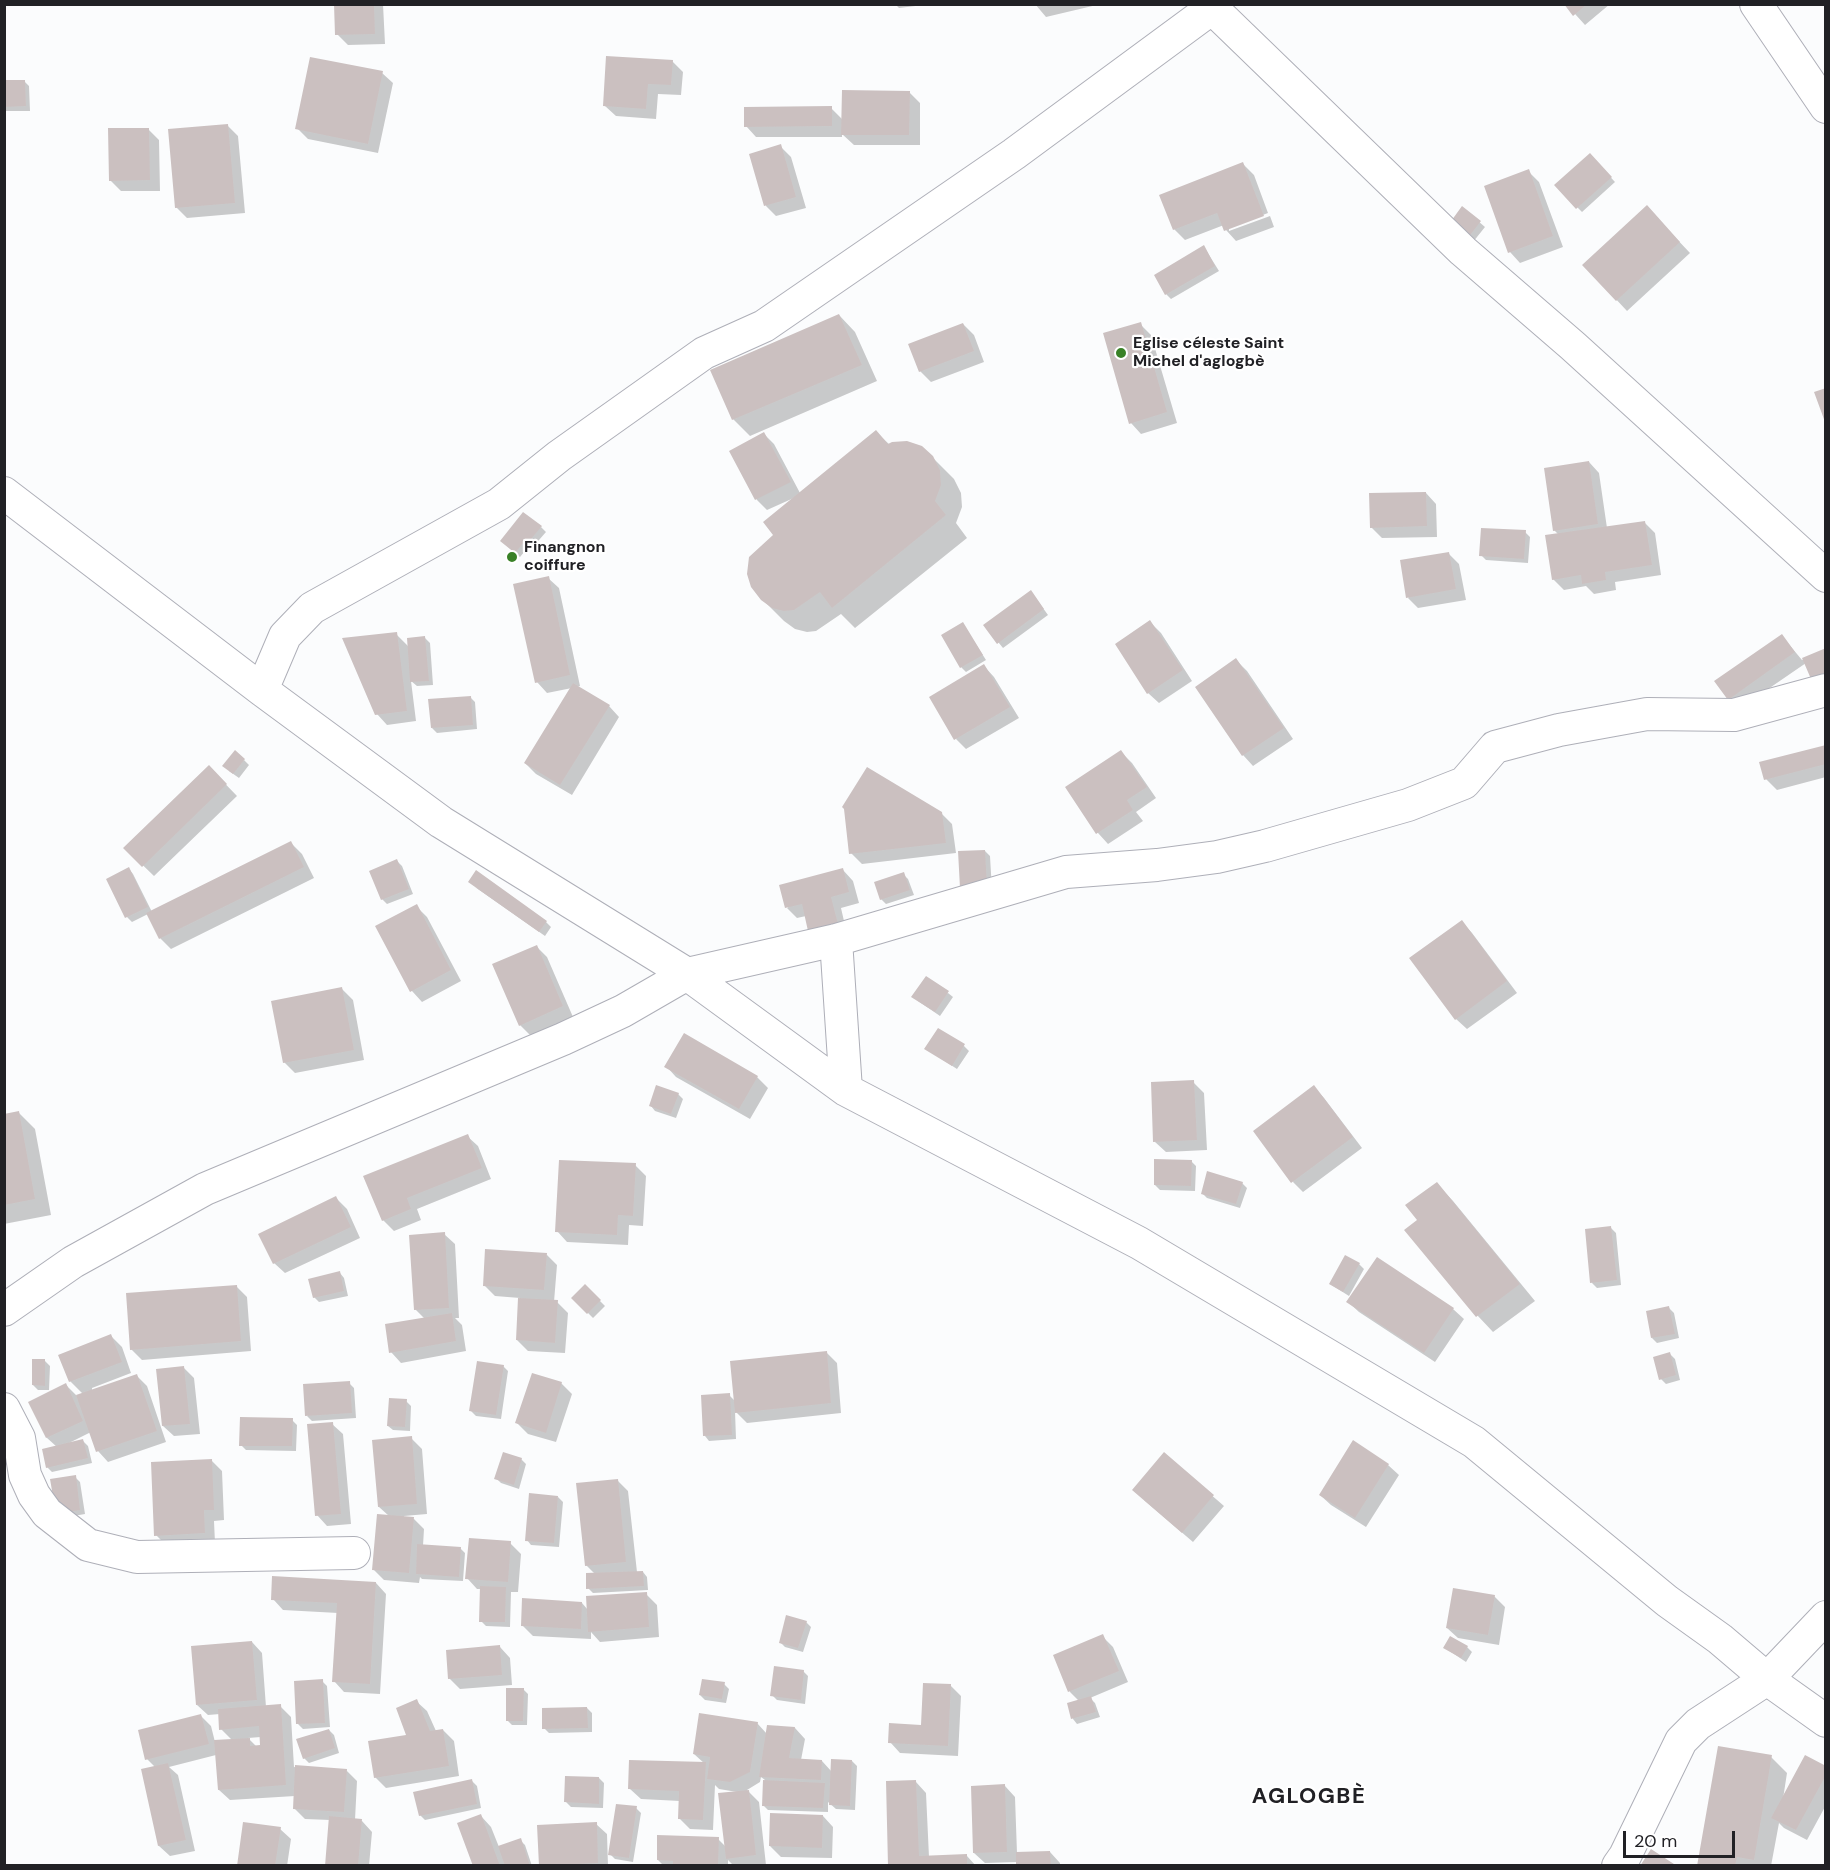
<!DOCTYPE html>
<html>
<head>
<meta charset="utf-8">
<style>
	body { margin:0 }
	#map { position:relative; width:1830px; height:1870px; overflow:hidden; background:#fbfcfd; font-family:"DM Sans",sans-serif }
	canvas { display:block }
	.frame { position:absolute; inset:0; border:6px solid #212125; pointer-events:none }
	.scale { position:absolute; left:1623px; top:1831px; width:112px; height:27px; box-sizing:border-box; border:3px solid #212125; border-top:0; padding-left:8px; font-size:18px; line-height:21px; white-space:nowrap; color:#212125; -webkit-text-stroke:4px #fff; paint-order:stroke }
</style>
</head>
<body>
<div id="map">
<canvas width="1830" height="1870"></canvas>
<div class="frame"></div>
<div class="scale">20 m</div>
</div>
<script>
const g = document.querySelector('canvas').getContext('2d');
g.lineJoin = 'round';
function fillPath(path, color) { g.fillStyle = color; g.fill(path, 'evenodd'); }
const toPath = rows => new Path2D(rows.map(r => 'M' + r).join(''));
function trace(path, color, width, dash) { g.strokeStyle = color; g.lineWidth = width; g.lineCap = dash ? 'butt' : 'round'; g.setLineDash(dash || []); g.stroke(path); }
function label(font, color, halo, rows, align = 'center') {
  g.font = font + ' "DM Sans",sans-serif'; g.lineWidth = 4.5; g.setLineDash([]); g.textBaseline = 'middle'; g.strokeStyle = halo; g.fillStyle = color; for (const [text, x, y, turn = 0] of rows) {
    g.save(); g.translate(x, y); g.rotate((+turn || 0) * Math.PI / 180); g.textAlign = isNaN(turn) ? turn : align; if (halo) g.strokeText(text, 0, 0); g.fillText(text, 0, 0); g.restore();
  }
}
fillPath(toPath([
	[336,4,383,4,385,44,348,45,337,34],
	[895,4,932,4,899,8],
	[1035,4,1101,4,1046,17],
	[1566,4,1610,4,1585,25],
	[672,61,683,72,681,95,658,94,656,119,616,116,605,106],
	[382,73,393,83,378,153,308,139,297,128],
	[4,81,24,81,29,86,30,111,4,111],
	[909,92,920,103,920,145,854,145,842,134,842,137,756,137,746,126,831,108,843,120],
	[227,125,238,136,245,213,187,218,176,207],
	[148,129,159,140,160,191,121,191,110,180],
	[780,146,791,157,806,208,776,216,766,206,751,155],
	[1590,155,1615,182,1582,212,1556,186],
	[1243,164,1254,175,1268,213,1229,228,1229,231,1270,216,1274,227,1236,241,1226,230,1224,225,1185,240,1174,229],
	[1528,171,1539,182,1563,247,1520,263,1510,252],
	[1463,208,1485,227,1473,242,1451,224],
	[1657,218,1690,253,1627,311,1584,265],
	[1204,247,1219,271,1171,299,1166,294],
	[839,315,855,332,877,381,750,436,733,419,712,371],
	[963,324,974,335,984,362,931,382,920,371],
	[1140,324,1151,335,1177,423,1141,434,1131,423],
	[876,432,890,445,932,457,954,479,961,493,962,507,956,523,967,538,855,628,841,614,816,631,807,632,795,629,784,621,762,599,775,535,796,497,767,510,757,500,731,451,764,434,774,444,800,493],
	[1589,462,1599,473,1607,528,1644,522,1655,533,1661,575,1615,582,1616,590,1594,594,1586,586,1564,590,1553,579,1559,535,1554,530],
	[1426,493,1436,504,1437,537,1382,538,1371,527],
	[541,527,546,532,532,548,529,546,520,557,507,546],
	[1525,532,1530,537,1528,563,1486,560,1481,555],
	[1449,554,1459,564,1466,600,1418,608,1408,598],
	[548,578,559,588,580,686,576,687,609,706,619,717,572,795,536,774,525,763,572,688,547,693,537,682],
	[1035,597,1048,615,1003,648,985,626],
	[1150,622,1161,633,1192,681,1159,703,1148,693],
	[963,624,986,660,966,672,961,667],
	[396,634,409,647,425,638,430,643,433,685,417,686,411,681,416,721,387,725,377,714],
	[1782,636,1802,660,1826,650,1826,679,1817,683,1806,663,1739,709,1729,699],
	[1236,660,1247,671,1293,739,1253,766,1243,755],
	[984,666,994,677,1019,718,966,749,956,739],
	[470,697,475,702,477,729,437,733,432,728],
	[1826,746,1826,777,1777,790,1766,779],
	[1121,752,1132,763,1156,798,1136,812,1143,821,1108,844,1098,833,1067,788],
	[244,760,249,765,239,778,229,771],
	[209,767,237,796,154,876,125,848],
	[941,813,952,824,956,853,862,864,851,853],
	[291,843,302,854,314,878,171,949,160,938,148,914,132,922,127,917,129,869,133,874,152,912],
	[985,851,990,856,992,890,967,892],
	[397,861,402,866,413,894,387,904,382,899],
	[843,870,853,881,859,903,841,908,847,934,806,916,797,918,787,908],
	[903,874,908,879,914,895,886,904,881,899],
	[475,887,546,922,551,927,545,936],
	[416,906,427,917,461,981,422,1002,412,991,377,927],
	[1462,922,1472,933,1517,993,1467,1029,1456,1019],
	[536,946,547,957,573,1017,531,1036,520,1025],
	[342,989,353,1000,364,1060,295,1073,284,1062],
	[948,993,953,997,940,1016,918,1001],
	[964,1046,969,1051,957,1069,926,1049],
	[666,1066,757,1077,768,1088,750,1119,676,1077],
	[1193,1082,1204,1093,1207,1150,1166,1152,1155,1142],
	[1314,1087,1324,1098,1362,1148,1303,1192,1293,1182],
	[678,1094,683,1099,676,1118,655,1111,651,1106],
	[19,1113,35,1129,51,1215,4,1224,4,1115],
	[467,1136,478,1146,491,1179,417,1209,421,1220,394,1231,383,1220],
	[1191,1161,1196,1166,1195,1191,1160,1190,1155,1185],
	[635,1165,646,1176,643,1226,629,1225,628,1245,567,1242,557,1231],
	[1242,1183,1247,1188,1240,1208,1207,1198,1202,1193],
	[1437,1184,1453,1201,1535,1301,1493,1332,1477,1315,1419,1220],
	[336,1198,347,1209,360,1238,285,1273,274,1263],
	[1611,1228,1616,1233,1621,1285,1597,1288,1592,1283],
	[444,1234,455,1244,459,1318,455,1318,462,1325,466,1351,401,1363,391,1352,425,1319,415,1309],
	[547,1255,557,1265,554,1302,557,1302,568,1313,565,1353,528,1351,517,1340,520,1298,495,1296,484,1285],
	[1359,1264,1364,1269,1349,1296,1330,1284],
	[340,1273,344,1278,348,1296,319,1302,314,1297],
	[236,1286,247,1297,251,1351,142,1360,131,1349],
	[585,1286,605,1306,593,1318,573,1298],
	[1348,1302,1453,1309,1464,1319,1435,1362,1359,1312],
	[1669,1308,1674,1313,1679,1338,1657,1343,1652,1338],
	[111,1336,122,1347,131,1373,92,1388,92,1391,136,1375,147,1386,166,1442,108,1462,98,1451,91,1432,69,1443,83,1441,88,1446,92,1463,52,1472,47,1467,57,1447,47,1438,30,1402,66,1385,77,1396,83,1394,70,1381],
	[826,1352,837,1363,841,1413,747,1423,735,1411,736,1439,709,1441,705,1436,729,1395,735,1401],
	[1670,1354,1675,1359,1680,1380,1666,1384,1661,1379],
	[45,1361,50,1366,49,1390,38,1390,33,1385],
	[503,1366,508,1371,501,1419,476,1416,471,1411],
	[183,1367,194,1378,200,1434,174,1436,163,1426],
	[349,1383,354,1388,356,1418,312,1421,307,1416],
	[561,1383,572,1394,556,1442,528,1434,517,1423],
	[406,1401,411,1406,410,1431,393,1430,388,1426],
	[292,1420,297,1425,296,1451,246,1450,241,1445],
	[332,1424,343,1434,351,1524,327,1526,317,1515],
	[411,1438,422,1449,427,1514,404,1516,404,1518,414,1519,424,1529,423,1546,460,1548,465,1553,463,1581,422,1579,420,1577,419,1583,384,1580,373,1569,389,1516,379,1507],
	[1164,1454,1224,1506,1193,1542,1144,1500],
	[521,1459,526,1464,519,1489,501,1483,496,1478],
	[211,1460,222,1471,224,1520,214,1521,215,1543,167,1546,156,1535],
	[1388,1465,1399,1475,1366,1527,1331,1505,1320,1495],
	[75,1477,80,1482,85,1514,62,1518],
	[618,1481,628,1491,637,1572,643,1572,647,1577,648,1590,593,1593,588,1588,595,1574,586,1565],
	[558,1497,563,1502,559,1547,531,1545,527,1540],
	[510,1543,521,1554,518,1592,511,1592,510,1627,486,1626,481,1621,481,1589,477,1589,467,1578],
	[376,1583,386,1594,380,1694,344,1692,334,1681,338,1613,283,1610,273,1599],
	[646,1594,657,1605,659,1637,600,1642,591,1632,591,1639,533,1636,522,1625,582,1603,588,1610],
	[1494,1596,1505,1607,1499,1645,1458,1638,1447,1628],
	[806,1622,811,1627,803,1652,785,1647,780,1642],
	[1102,1636,1113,1647,1128,1682,1090,1698,1095,1703,1100,1717,1077,1724,1073,1719,1069,1704,1079,1701,1070,1692,1055,1656],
	[252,1642,262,1653,266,1707,280,1706,291,1717,294,1767,346,1770,357,1781,355,1820,362,1821,372,1832,369,1866,326,1866,330,1820,305,1819,294,1808,295,1796,230,1800,219,1790,216,1755,169,1767,178,1775,195,1851,170,1856,159,1846,155,1767,147,1759,201,1716,211,1726,215,1742,232,1740,221,1729,220,1714,208,1715,197,1705],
	[261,1737,262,1747,257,1747,248,1738],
	[500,1647,510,1658,512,1685,460,1689,449,1678],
	[1467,1647,1472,1652,1466,1662,1445,1648],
	[803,1671,808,1676,805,1704,777,1700,772,1695],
	[322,1681,327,1686,330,1727,303,1729,298,1724],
	[724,1684,729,1689,726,1703,705,1700,700,1695],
	[950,1685,961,1696,958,1756,900,1753,890,1742,922,1726],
	[523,1689,528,1694,527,1725,512,1725,507,1720],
	[416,1701,427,1711,436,1731,443,1730,454,1741,459,1776,386,1788,375,1777,409,1736],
	[587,1708,592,1713,592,1732,549,1733,544,1728],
	[757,1723,767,1734,769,1727,795,1728,805,1739,801,1760,822,1761,832,1772,852,1761,857,1766,855,1810,836,1809,828,1802,828,1812,768,1810,763,1805,765,1780,761,1777,760,1782,747,1790,759,1802,766,1865,734,1866,728,1860,728,1866,664,1866,658,1860,718,1839,726,1847,737,1792,719,1789,715,1785,713,1830,690,1829,680,1819,680,1801,641,1799,630,1789,705,1764,694,1754],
	[329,1730,334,1735,339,1753,309,1763,304,1758],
	[1771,1757,1787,1773,1783,1799,1826,1768,1826,1805,1807,1840,1784,1828,1779,1823,1771,1866,1698,1866],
	[599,1778,604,1783,603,1808,571,1807,566,1802],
	[472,1781,477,1786,481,1808,425,1820,420,1815],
	[916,1782,926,1793,929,1857,967,1856,976,1866,889,1866],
	[1005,1786,1015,1797,1017,1853,1050,1852,1060,1863,1060,1866,1018,1866,1018,1862,985,1863,974,1853],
	[636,1808,641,1813,633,1862,615,1859,610,1854],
	[481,1816,491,1827,499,1847,520,1840,525,1845,532,1866,475,1866],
	[823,1816,833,1827,832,1858,781,1857,770,1846],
	[596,1824,607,1834,608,1866,541,1866],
	[280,1829,291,1839,287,1866,238,1866]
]), '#0003');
fillPath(toPath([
	[334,4,374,4,375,34,335,35],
	[1564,4,1587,4,1573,16],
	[606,56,673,60,671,85,648,84,646,109,603,106],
	[310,57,383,71,368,144,295,129],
	[4,80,25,80,26,106,4,107],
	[842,90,910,91,909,135,841,135],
	[832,106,832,126,744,127,744,107],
	[228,124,235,203,175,208,168,129],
	[108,128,149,128,150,180,109,181],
	[781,144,796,197,764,206,749,154],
	[1590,153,1612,177,1576,209,1554,185],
	[1243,162,1264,216,1224,231,1217,213,1173,230,1159,195],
	[1529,169,1553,236,1508,253,1484,186],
	[1647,205,1680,242,1616,301,1582,265],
	[1462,206,1481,221,1467,239,1449,224],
	[1204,245,1215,266,1165,295,1154,275],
	[839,314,862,365,732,420,710,370],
	[1141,322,1167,412,1129,424,1103,333],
	[963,323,974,351,919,372,908,344],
	[1826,388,1826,422,1825,422,1814,392],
	[876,430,888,444,892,442,907,441,922,446,933,456,940,470,941,485,935,501,946,515,832,608,820,592,794,610,784,611,772,608,761,600,751,587,747,574,749,557,773,535,763,522],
	[764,432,791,482,755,500,729,451],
	[1589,461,1598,524,1553,531,1544,468],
	[1426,492,1427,526,1370,528,1369,493],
	[523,512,542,526,526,545,524,542,515,553,500,541],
	[1645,521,1652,565,1605,572,1606,580,1582,584,1581,575,1552,580,1545,535],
	[1481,528,1526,530,1524,559,1479,556],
	[1449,552,1456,589,1406,598,1400,560],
	[549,576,570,675,535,683,513,584],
	[1031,590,1044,609,997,644,983,625],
	[1150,620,1183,670,1147,694,1115,644],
	[963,622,983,655,960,668,941,635],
	[397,632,407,711,375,715,342,638],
	[1782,634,1795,652,1728,700,1714,681],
	[425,636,429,681,410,682,407,638],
	[1826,648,1826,672,1811,679,1802,658],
	[1236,658,1284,728,1242,756,1195,687],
	[984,664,1010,707,954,740,929,697],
	[573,683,610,705,560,785,524,763],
	[471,696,473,725,431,728,428,699],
	[1826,745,1826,764,1764,780,1759,762],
	[235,750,245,759,233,774,222,766],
	[1121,750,1147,787,1127,800,1133,810,1096,834,1065,787],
	[209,765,227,784,142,867,123,848],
	[867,767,942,812,946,843,849,854,844,809,842,807],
	[291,841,304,867,159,939,146,913],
	[985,850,987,886,960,888,958,851],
	[397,859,409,889,381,900,369,871],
	[129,867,148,907,125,918,106,879],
	[843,868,849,892,831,897,838,924,808,931,802,904,785,908,779,885],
	[476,870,547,921,539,932,468,882],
	[904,872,910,890,880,900,874,882],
	[417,904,451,970,410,992,375,926],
	[1462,920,1507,981,1455,1020,1409,958],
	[537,945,563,1006,519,1026,492,964],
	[926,976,949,991,935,1012,911,997],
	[342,987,354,1050,283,1063,271,1001],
	[938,1028,965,1044,952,1066,924,1049],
	[684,1033,758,1076,739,1109,664,1067],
	[1194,1080,1197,1140,1153,1142,1151,1082],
	[656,1085,679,1093,671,1114,649,1106],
	[1314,1085,1353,1137,1291,1183,1253,1131],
	[19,1111,35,1199,4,1205,4,1114],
	[468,1134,482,1168,407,1198,411,1209,382,1221,363,1176],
	[1154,1159,1192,1160,1191,1186,1154,1185],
	[559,1160,636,1163,633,1216,618,1215,617,1235,555,1232],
	[1207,1171,1243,1182,1236,1204,1201,1194],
	[1437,1182,1520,1284,1476,1317,1404,1230,1417,1220,1405,1205],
	[336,1196,351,1227,273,1264,258,1234],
	[1611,1226,1617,1280,1590,1283,1585,1229],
	[445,1232,449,1308,414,1310,409,1235],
	[485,1249,547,1253,544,1290,483,1286],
	[1345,1255,1360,1263,1343,1292,1329,1284],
	[1377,1257,1454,1308,1424,1353,1346,1302],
	[340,1271,344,1291,313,1298,308,1279],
	[585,1284,601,1300,587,1314,571,1298],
	[237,1285,241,1341,130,1350,126,1293],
	[518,1298,558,1300,555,1343,516,1340],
	[1669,1306,1675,1334,1651,1338,1646,1311],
	[452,1313,456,1341,389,1353,385,1324],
	[111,1334,122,1362,69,1382,58,1355],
	[827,1351,831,1403,735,1413,730,1361],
	[1670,1352,1676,1375,1659,1380,1653,1357],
	[32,1359,45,1359,45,1386,32,1385],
	[477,1361,504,1365,496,1415,469,1411],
	[184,1366,190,1424,162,1426,156,1369],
	[532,1373,562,1382,546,1433,515,1423],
	[137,1374,157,1431,96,1452,76,1395],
	[350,1381,352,1413,305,1416,303,1384],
	[66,1383,83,1421,46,1438,28,1402],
	[730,1393,732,1435,703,1436,701,1395],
	[389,1398,407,1399,405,1427,387,1426],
	[240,1417,293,1418,292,1446,239,1446],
	[333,1422,341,1514,315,1516,307,1424],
	[412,1436,417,1504,378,1507,372,1440],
	[83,1439,88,1458,46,1468,42,1449],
	[1353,1440,1389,1464,1355,1518,1319,1495],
	[503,1452,522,1458,514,1485,494,1479],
	[1164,1452,1214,1495,1182,1533,1132,1490],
	[212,1459,214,1510,204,1510,205,1533,154,1536,151,1462],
	[76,1475,80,1510,56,1514,50,1479],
	[618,1479,626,1562,585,1566,576,1483],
	[529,1493,558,1496,554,1543,525,1541],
	[377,1514,414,1517,409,1573,372,1570],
	[469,1538,511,1541,508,1582,465,1579],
	[417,1544,461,1547,459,1577,416,1574],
	[643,1571,644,1586,586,1589,586,1573],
	[272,1576,376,1582,370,1684,332,1682,337,1603,271,1600],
	[480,1586,506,1587,505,1622,479,1622],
	[1453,1588,1495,1595,1488,1635,1446,1628],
	[647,1592,649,1627,588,1632,586,1596],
	[522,1598,582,1602,581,1629,521,1626],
	[786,1615,807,1621,798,1648,779,1643],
	[1103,1634,1119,1671,1068,1692,1053,1655],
	[1450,1636,1468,1646,1461,1658,1443,1648],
	[252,1641,257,1700,196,1705,191,1646],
	[500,1645,502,1675,448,1679,446,1650],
	[774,1666,804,1670,801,1700,770,1696],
	[323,1679,325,1723,296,1724,294,1681],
	[702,1679,725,1682,722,1699,699,1695],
	[923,1683,951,1684,948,1746,888,1743,889,1723,921,1725],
	[506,1688,524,1688,523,1721,506,1721],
	[1091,1696,1096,1712,1071,1719,1067,1703],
	[417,1699,430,1731,443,1729,449,1766,374,1778,368,1741,406,1735,396,1708],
	[281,1704,286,1785,218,1790,214,1740,250,1738,250,1746,260,1745,259,1726,219,1730,218,1709],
	[587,1707,588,1728,542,1729,542,1708],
	[699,1713,758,1722,750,1772,730,1782,707,1779,710,1757,693,1754],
	[201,1714,209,1744,145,1760,138,1730],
	[767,1725,795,1727,789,1758,822,1760,821,1780,759,1777],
	[329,1729,335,1748,303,1759,296,1739],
	[1718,1746,1772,1755,1754,1860,1737,1857,1735,1866,1697,1866],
	[1805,1755,1826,1766,1826,1775,1796,1830,1771,1818],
	[831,1759,852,1760,850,1806,829,1805],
	[629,1760,706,1762,703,1820,678,1819,679,1791,628,1789],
	[168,1763,186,1840,158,1846,141,1769],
	[295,1765,347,1769,344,1812,293,1809],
	[565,1776,599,1777,599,1804,564,1802],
	[472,1779,477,1804,419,1816,413,1792],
	[763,1780,825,1783,823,1808,762,1806],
	[916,1780,919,1856,967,1854,967,1866,888,1866,886,1781],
	[1005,1784,1007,1852,973,1853,971,1786],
	[749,1790,756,1855,726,1859,718,1793],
	[616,1804,637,1806,629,1858,608,1855],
	[770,1813,823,1815,822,1848,769,1846],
	[481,1814,500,1866,473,1866,457,1823],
	[329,1816,362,1819,358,1866,325,1866],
	[243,1822,281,1827,275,1866,237,1866],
	[597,1822,598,1863,539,1866,537,1825],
	[657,1835,719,1837,718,1866,673,1866,673,1861,657,1860],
	[521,1838,530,1866,505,1866,498,1846],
	[1651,1849,1677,1866,1640,1866],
	[1050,1851,1051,1866,1016,1866,1016,1852]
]), '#cbc0c0');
const street = toPath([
	[1756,4,1826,107],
	[1212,8,1463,251,1573,346,1826,576],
	[4,493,262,690,441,822,687,974,846,1090,1139,1243,1474,1442,1667,1601,1720,1639,1767,1679,1826,1721],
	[262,690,285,636,312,608,499,504,559,456,704,353,764,326,1014,154,1212,8,1213,4],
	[836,940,846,1090],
	[4,1310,73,1262,205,1189,563,1039,623,1011,687,974,836,940,1066,872,1157,865,1217,857,1265,846,1408,805,1464,783,1495,747,1559,730,1647,714,1734,715,1826,690],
	[4,1409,19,1438,25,1475,34,1495,47,1513,88,1545,137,1557,354,1553],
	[1618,1866,1625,1856,1681,1741,1698,1724,1767,1679,1826,1617]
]);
trace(street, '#aeafb8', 34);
trace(street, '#fff', 32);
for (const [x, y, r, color] of [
	[1121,353,6,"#398127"],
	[512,557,6,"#398127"]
]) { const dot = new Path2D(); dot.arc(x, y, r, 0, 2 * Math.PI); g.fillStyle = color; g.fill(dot); trace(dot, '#fff', 2); }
label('bold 16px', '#212125', '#fff', [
	["Eglise céleste Saint",1133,344],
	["Michel d'aglogbè",1133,362],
	["Finangnon",524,548],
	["coiffure",524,566]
], 'left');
g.letterSpacing = '1.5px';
label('bold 22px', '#212125', '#fff', [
	["AGLOGBÈ",1309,1797]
]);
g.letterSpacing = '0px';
</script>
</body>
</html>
